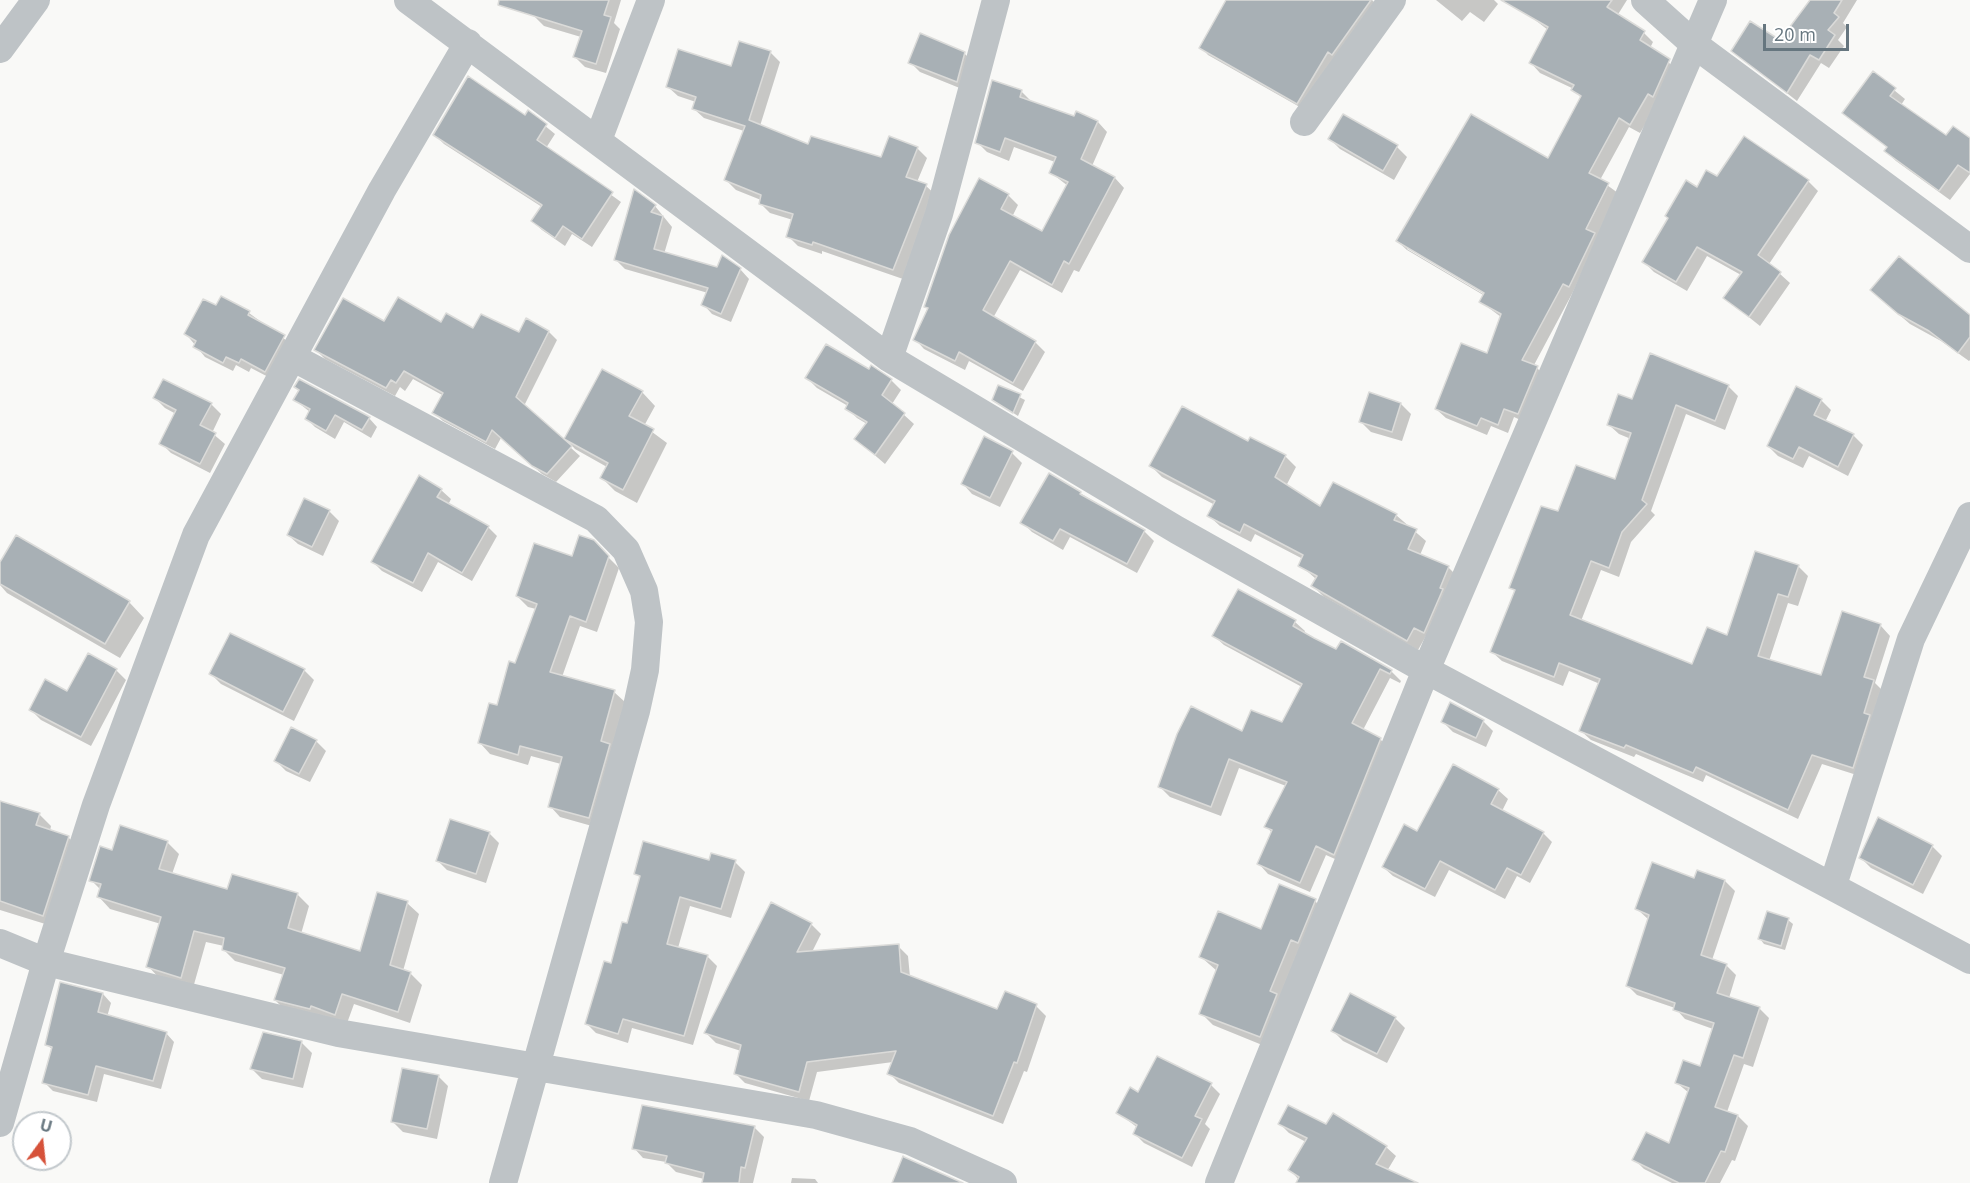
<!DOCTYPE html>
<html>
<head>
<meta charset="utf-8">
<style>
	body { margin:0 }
	#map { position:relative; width:1970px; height:1183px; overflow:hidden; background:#f9f9f7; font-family:"Open Sans",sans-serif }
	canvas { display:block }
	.north { position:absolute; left:12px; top:1111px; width:60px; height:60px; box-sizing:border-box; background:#fff; border:2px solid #c2c8cc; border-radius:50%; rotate:15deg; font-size:16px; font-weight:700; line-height:24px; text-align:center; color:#66767f }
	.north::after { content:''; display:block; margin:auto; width:21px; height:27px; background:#d6523a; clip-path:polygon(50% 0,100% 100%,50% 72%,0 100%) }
	.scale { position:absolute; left:1763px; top:24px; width:86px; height:27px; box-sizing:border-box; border:3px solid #66767f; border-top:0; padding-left:8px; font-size:18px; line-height:21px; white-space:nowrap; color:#66767f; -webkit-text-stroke:4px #fff; paint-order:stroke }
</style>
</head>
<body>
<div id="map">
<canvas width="1970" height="1183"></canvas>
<div class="north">U</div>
<div class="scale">20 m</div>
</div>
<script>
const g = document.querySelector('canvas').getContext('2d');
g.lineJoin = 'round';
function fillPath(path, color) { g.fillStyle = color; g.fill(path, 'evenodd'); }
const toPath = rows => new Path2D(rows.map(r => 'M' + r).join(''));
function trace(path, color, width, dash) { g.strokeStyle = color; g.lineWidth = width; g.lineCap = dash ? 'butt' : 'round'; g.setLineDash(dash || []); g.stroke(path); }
fillPath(toPath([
	[529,0,621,0,614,23,620,29,606,73,585,67,575,57,581,37,544,26,534,16],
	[1237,0,1372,0,1378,6,1305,110,1208,55,1201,47],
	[1436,0,1494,0,1498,4,1484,22,1470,12,1462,21],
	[1533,0,1627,0,1617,16,1644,33,1653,42,1650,48,1678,70,1640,133,1629,127,1600,180,1618,193,1573,292,1534,365,1546,377,1527,423,1514,417,1508,433,1491,426,1487,435,1446,418,1436,409,1488,355,1501,317,1481,302,1485,296,1407,250,1397,241,1548,160,1581,98,1574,89,1540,73,1531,63,1548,30,1526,13],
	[1407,246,1491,296,1490,298,1407,249],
	[1812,0,1857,0,1843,23,1847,27,1838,40,1844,46,1829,68,1821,63,1797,101,1733,51,1780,42],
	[770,52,780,62,760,126,809,146,882,159,917,148,927,158,917,182,926,186,936,195,903,279,822,251,822,254,798,246,788,236,793,220,770,213,760,203,761,200,736,190,726,180,744,131,704,118,694,109,696,102,678,96,668,87,732,68],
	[964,53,974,63,967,91,920,72,910,62],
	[1873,73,1905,99,1901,105,1946,138,1970,140,1970,174,1950,200,1896,161,1886,151,1888,148,1844,113],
	[1021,91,1031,101,1075,118,1077,113,1098,122,1107,132,1092,166,1115,178,1124,188,1079,272,1074,270,1062,293,1020,270,993,318,1036,343,1045,352,1023,391,969,361,965,370,924,349,915,339,980,180,1008,195,1018,205,1012,217,1042,233,1068,186,1050,172,1055,162,1014,147,1009,161,987,152,977,142],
	[528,112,555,134,546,148,621,202,592,247,572,234,565,246,542,230,532,221,542,207,444,144,435,135,525,117],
	[1330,139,1397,147,1407,157,1394,180,1340,149],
	[1717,178,1808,181,1818,191,1769,264,1790,283,1760,326,1725,298,1741,275,1707,256,1687,291,1654,272,1644,262,1698,189],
	[655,206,672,227,664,254,718,269,740,269,749,279,731,322,712,314,703,304,708,293,625,269,615,259],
	[221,298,249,313,294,346,276,381,251,368,249,372,236,365,233,371,205,357,186,334,216,307],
	[1882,300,1970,316,1970,360,1969,361,1941,341,1910,324],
	[385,323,442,324,474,331,520,334,549,332,557,340,524,406,580,456,556,482,542,474,501,438,495,449,443,421,434,413,444,396,413,379,405,391,400,387,395,396,325,359,316,350],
	[869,371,891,380,901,390,892,404,914,424,885,464,856,439,867,424,857,418,847,408,848,406,817,388,807,378],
	[1728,386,1738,396,1725,430,1686,414,1651,511,1655,515,1631,542,1619,577,1601,570,1581,621,1693,666,1728,637,1798,566,1808,576,1798,606,1788,603,1769,661,1822,677,1843,613,1881,626,1890,636,1875,683,1883,691,1863,777,1822,764,1798,819,1706,775,1703,782,1636,754,1634,757,1591,740,1581,731,1600,684,1569,671,1563,686,1502,661,1492,652,1516,593,1511,587,1559,513,1616,481,1631,439,1619,434,1609,425,1633,401],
	[999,387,1025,400,1018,416,993,400],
	[642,392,655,406,644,426,667,443,637,503,615,491,602,478,607,467,575,449,566,439],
	[155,398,211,404,221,414,212,433,225,444,210,473,171,453,161,443,176,414,165,408],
	[295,400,369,418,377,427,371,438,344,422,335,439,315,427,306,418,310,412],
	[1821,400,1831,410,1825,422,1853,435,1863,445,1848,476,1809,456,1803,468,1778,456,1768,446],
	[1401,404,1411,414,1402,441,1371,432,1361,422],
	[1249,443,1285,456,1296,467,1286,486,1321,508,1396,515,1426,541,1420,555,1448,567,1459,578,1418,650,1324,597,1313,586,1316,579,1300,565,1303,559,1255,534,1251,542,1220,526,1209,516,1215,505,1162,477,1151,466],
	[1012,453,1022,463,1000,507,972,494,963,484],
	[420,477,441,490,451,499,448,505,488,527,497,536,472,581,438,562,422,592,382,571,373,562],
	[1080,493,1144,531,1154,541,1137,573,1070,537,1063,550,1032,532,1022,522],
	[329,511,339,521,323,556,298,544,288,535],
	[17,537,129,602,144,618,120,658,7,593,0,585,0,565],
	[593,542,619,568,597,632,580,626,562,677,614,692,625,702,599,828,560,817,550,806,561,764,531,756,528,765,490,754,480,743,516,665,536,609,528,607,517,596],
	[1238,591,1295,622,1305,631,1304,634,1337,651,1391,671,1401,681,1400,683,1390,678,1363,730,1380,739,1390,749,1344,863,1326,855,1310,892,1268,874,1259,864,1272,833,1266,826,1286,786,1239,768,1221,816,1170,797,1160,787,1242,733,1282,724,1302,687,1224,645,1214,636],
	[116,670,126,680,91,746,41,720,31,710],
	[304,670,314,680,294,721,221,684,211,674],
	[1483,721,1493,731,1486,747,1453,732,1443,722],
	[316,741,326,751,310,782,286,771,276,761],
	[1498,790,1508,799,1502,811,1543,833,1552,842,1530,883,1517,876,1505,899,1449,870,1435,897,1393,876,1383,867,1418,834],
	[0,803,39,814,51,826,50,831,68,837,80,849,55,927,0,910],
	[1879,819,1932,846,1942,856,1923,894,1871,868,1861,858],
	[489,833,499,843,486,883,447,870,437,860],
	[167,842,179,854,172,874,228,891,233,876,298,895,309,906,301,934,361,953,407,903,419,914,403,971,410,973,422,985,410,1023,354,1004,346,1026,287,1012,275,1000,284,975,235,961,224,950,224,946,206,942,193,988,159,978,148,966,161,924,110,909,99,897,101,890,91,880,113,852],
	[710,862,735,862,745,872,731,918,690,906,678,948,707,956,717,966,693,1045,632,1028,628,1043,596,1033,586,1023,628,925,641,879,636,873],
	[1695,879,1725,881,1735,891,1712,960,1726,965,1736,975,1729,998,1759,1008,1769,1018,1753,1067,1744,1064,1727,1112,1738,1116,1748,1126,1735,1161,1732,1160,1720,1183,1672,1183,1644,1169,1634,1159,1670,1145,1689,1093,1677,1083,1701,1068,1713,1029,1685,1019,1675,1008,1637,995,1627,985,1649,920,1637,909],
	[1315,901,1327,913,1272,1049,1213,1025,1201,1013,1217,971,1201,957,1261,931],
	[1788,920,1793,924,1785,950,1764,944,1760,939],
	[811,924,821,934,812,952,898,946,908,956,910,977,998,1011,1036,1006,1046,1016,1027,1072,1024,1071,1003,1124,899,1083,889,1073,893,1062,817,1072,809,1101,745,1083,735,1073,741,1051,716,1043,706,1033],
	[103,994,111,1003,107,1017,166,1033,174,1042,161,1089,104,1074,97,1102,53,1091,44,1082,53,1050,47,1045],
	[1395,1018,1405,1028,1387,1063,1343,1041,1333,1031],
	[264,1034,302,1043,312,1053,303,1088,262,1079,252,1069],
	[438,1076,448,1086,437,1139,403,1132,393,1122],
	[1211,1085,1220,1094,1205,1124,1210,1129,1192,1167,1144,1143,1135,1134,1138,1128,1118,1113,1139,1094],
	[1280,1124,1327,1126,1386,1147,1396,1156,1387,1171,1415,1183,1298,1183,1299,1180,1290,1170,1306,1142,1289,1133],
	[754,1127,764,1137,753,1183,703,1183,704,1179,676,1172,666,1162,643,1158,634,1148],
	[792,1178,815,1179,818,1183,791,1183]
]), '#0003');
const building = toPath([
	[499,0,609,0,604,15,611,17,596,64,573,57,582,31,498,5,499,0],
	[1226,0,1371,0,1332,55,1328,52,1297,104,1199,48,1226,0],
	[1501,0,1612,0,1607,7,1645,31,1640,40,1670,59,1653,97,1648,94,1630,125,1619,118,1589,173,1609,183,1586,229,1595,233,1569,287,1563,284,1522,360,1538,366,1518,414,1504,409,1498,425,1481,418,1477,426,1435,409,1461,343,1487,353,1501,314,1479,302,1484,293,1396,241,1471,114,1548,158,1581,96,1571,90,1574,85,1529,63,1548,27,1501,0],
	[1810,0,1842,0,1834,13,1839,17,1828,30,1835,35,1819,60,1810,55,1787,93,1731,51,1750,21,1780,40,1810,0],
	[920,33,965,52,957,82,908,63,920,33],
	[739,41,771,51,749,120,808,144,811,136,881,157,889,136,918,147,906,177,927,184,893,270,813,242,812,245,786,237,793,214,759,204,761,195,724,180,745,126,692,109,696,97,666,87,678,49,731,66,739,41],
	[1873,71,1896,88,1890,96,1946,135,1953,126,1970,138,1970,173,1958,165,1939,191,1884,151,1887,147,1842,113,1873,71],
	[468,76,525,115,528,110,547,124,537,140,613,192,582,239,563,226,555,238,531,221,542,205,433,135,468,76],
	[992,80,1022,90,1020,97,1074,116,1076,111,1098,121,1081,159,1115,177,1069,264,1064,261,1052,285,1010,261,983,310,1036,341,1013,383,959,352,955,361,913,340,928,308,924,307,949,235,979,178,1009,194,1001,209,1042,231,1068,182,1049,173,1056,157,1005,138,1000,152,975,143,992,80],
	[1343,114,1398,145,1383,171,1328,139,1343,114],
	[1744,136,1809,180,1758,255,1781,272,1749,317,1723,298,1742,272,1697,247,1676,282,1642,262,1668,218,1665,216,1686,180,1697,187,1706,170,1717,176,1744,136],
	[634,189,656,205,651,212,663,216,654,249,717,267,722,255,741,268,721,314,701,305,708,288,614,260,634,189],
	[1899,256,1970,315,1970,337,1958,353,1929,331,1898,314,1870,290,1899,256],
	[221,296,250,311,248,315,285,335,265,372,241,359,239,363,226,357,223,363,193,347,196,341,184,334,203,299,216,305,221,296],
	[398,297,441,322,446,313,473,328,481,314,519,332,526,318,549,331,516,397,572,446,547,474,532,466,492,430,486,442,432,413,443,393,404,371,396,383,391,380,386,388,314,350,343,298,384,321,398,297],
	[826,344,869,369,871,365,892,379,882,395,905,413,875,455,854,439,867,422,845,409,848,403,805,378,826,344],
	[1650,353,1729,385,1715,421,1676,405,1642,500,1647,504,1622,532,1609,568,1591,561,1570,615,1692,664,1707,627,1727,635,1755,551,1799,565,1788,597,1778,594,1758,656,1821,675,1842,611,1881,624,1864,677,1874,680,1864,713,1870,715,1853,768,1812,755,1788,810,1696,767,1693,773,1626,745,1624,748,1579,731,1600,679,1559,663,1554,677,1490,652,1515,590,1509,588,1541,506,1558,511,1576,465,1615,479,1631,433,1607,425,1618,394,1632,399,1650,353],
	[602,369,643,391,629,416,654,429,623,490,600,478,608,463,564,439,602,369],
	[163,379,212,403,200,425,216,433,200,464,159,444,176,410,153,398,163,379],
	[299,379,370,417,362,430,335,415,326,431,305,419,310,409,293,400,299,390,294,387,299,379],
	[998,385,1021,394,1013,413,992,400,998,385],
	[1796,386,1822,399,1814,415,1854,434,1838,467,1799,447,1793,459,1767,446,1796,386],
	[1369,392,1401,403,1392,432,1359,422,1369,392],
	[1182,406,1248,441,1250,437,1286,455,1275,477,1320,506,1333,482,1397,514,1394,520,1417,529,1408,549,1449,566,1440,588,1443,589,1424,633,1414,628,1407,641,1311,586,1317,576,1298,566,1303,555,1244,524,1240,533,1207,516,1215,501,1149,466,1182,406],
	[984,436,1013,451,990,498,961,484,984,436],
	[1049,473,1081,492,1080,494,1145,530,1127,564,1060,529,1053,541,1020,523,1049,473],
	[419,475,442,489,437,497,489,526,462,573,428,553,413,583,371,562,419,475],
	[304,498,330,510,312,547,287,535,304,498],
	[16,535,130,601,105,644,0,584,0,562,16,535],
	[579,535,594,540,609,556,586,622,570,616,550,672,615,690,601,741,610,744,589,818,548,807,562,757,520,746,518,755,478,743,489,703,497,705,509,661,515,663,537,604,516,596,534,543,572,556,579,535],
	[1238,589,1296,620,1293,626,1314,638,1336,649,1341,641,1392,670,1390,674,1380,669,1352,723,1381,738,1334,855,1316,846,1300,883,1257,864,1272,830,1264,827,1287,782,1229,759,1211,807,1158,787,1177,734,1191,706,1242,731,1251,710,1282,722,1302,684,1212,636,1238,589],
	[230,633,305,669,283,712,209,674,230,633],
	[88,653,117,669,81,737,29,710,45,679,67,691,88,653],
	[1450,702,1484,720,1476,738,1441,722,1450,702],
	[291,727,317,740,299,774,274,761,291,727],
	[1453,764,1499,789,1491,804,1544,832,1521,875,1507,868,1495,890,1440,861,1425,889,1382,867,1404,824,1417,831,1453,764],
	[0,801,40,813,36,825,69,836,43,916,0,901,0,801],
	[1878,817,1933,845,1913,885,1859,858,1878,817],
	[450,819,490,832,476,874,436,861,450,819],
	[120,825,168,841,159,869,227,889,232,874,298,893,288,928,360,951,377,892,408,901,390,965,411,972,398,1012,342,994,335,1015,311,1006,310,1009,274,1000,285,968,222,950,224,938,194,931,181,978,146,967,161,917,97,897,101,884,89,881,100,846,112,850,120,825],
	[643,841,709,860,711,853,736,860,721,909,680,897,667,944,708,955,684,1036,623,1019,618,1034,585,1024,604,961,611,963,622,922,627,923,640,876,634,874,643,841],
	[1652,862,1694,878,1697,870,1725,880,1701,955,1727,964,1717,993,1760,1007,1743,1058,1734,1055,1715,1107,1738,1115,1725,1152,1721,1151,1705,1183,1679,1183,1632,1160,1646,1132,1669,1143,1689,1088,1675,1083,1683,1060,1700,1066,1714,1023,1673,1010,1675,1003,1626,986,1649,915,1635,909,1652,862],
	[1279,884,1316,899,1298,943,1291,940,1270,991,1277,994,1260,1037,1199,1014,1218,965,1199,957,1218,911,1261,929,1279,884],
	[771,902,812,923,797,952,899,944,901,972,997,1009,1005,991,1037,1004,1017,1063,1014,1062,993,1116,887,1074,896,1051,807,1062,799,1092,734,1074,741,1045,704,1033,771,902],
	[1767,911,1789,918,1781,946,1758,939,1767,911],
	[60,982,103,993,98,1012,167,1032,153,1081,96,1066,88,1095,42,1083,52,1047,45,1045,60,982],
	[1350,993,1396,1017,1377,1054,1331,1031,1350,993],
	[263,1032,302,1041,293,1079,250,1069,263,1032],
	[1157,1056,1212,1083,1195,1116,1202,1119,1182,1158,1133,1134,1137,1125,1116,1113,1130,1087,1138,1092,1157,1056],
	[402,1068,439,1075,427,1129,391,1122,402,1068],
	[642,1105,755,1126,745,1168,741,1167,739,1183,702,1183,704,1173,665,1163,667,1156,632,1149,642,1105],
	[1288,1105,1326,1124,1333,1113,1387,1146,1376,1164,1418,1183,1296,1183,1299,1177,1288,1170,1307,1138,1278,1124,1288,1105],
	[903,1156,904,1157,963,1183,892,1183,903,1156]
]);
fillPath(building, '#a8b0b5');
trace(building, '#dbdbd9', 1.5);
trace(toPath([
	[408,0,889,358,1177,530,1426,670,1970,960],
	[1645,0,1695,45,1970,249],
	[0,49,36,0],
	[1304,122,1392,0],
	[598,140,651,0],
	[292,357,596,519,626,550,644,591,649,622,645,670,636,711,503,1183],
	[889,358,939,214,996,0],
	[1833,885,1911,639,1970,516],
	[0,943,46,962,96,805,196,535,382,190,468,43],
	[0,1123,46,962,338,1033,816,1115,910,1141,1003,1183],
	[1219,1183,1426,670,1713,0]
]), '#bec3c6', 28);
</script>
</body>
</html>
